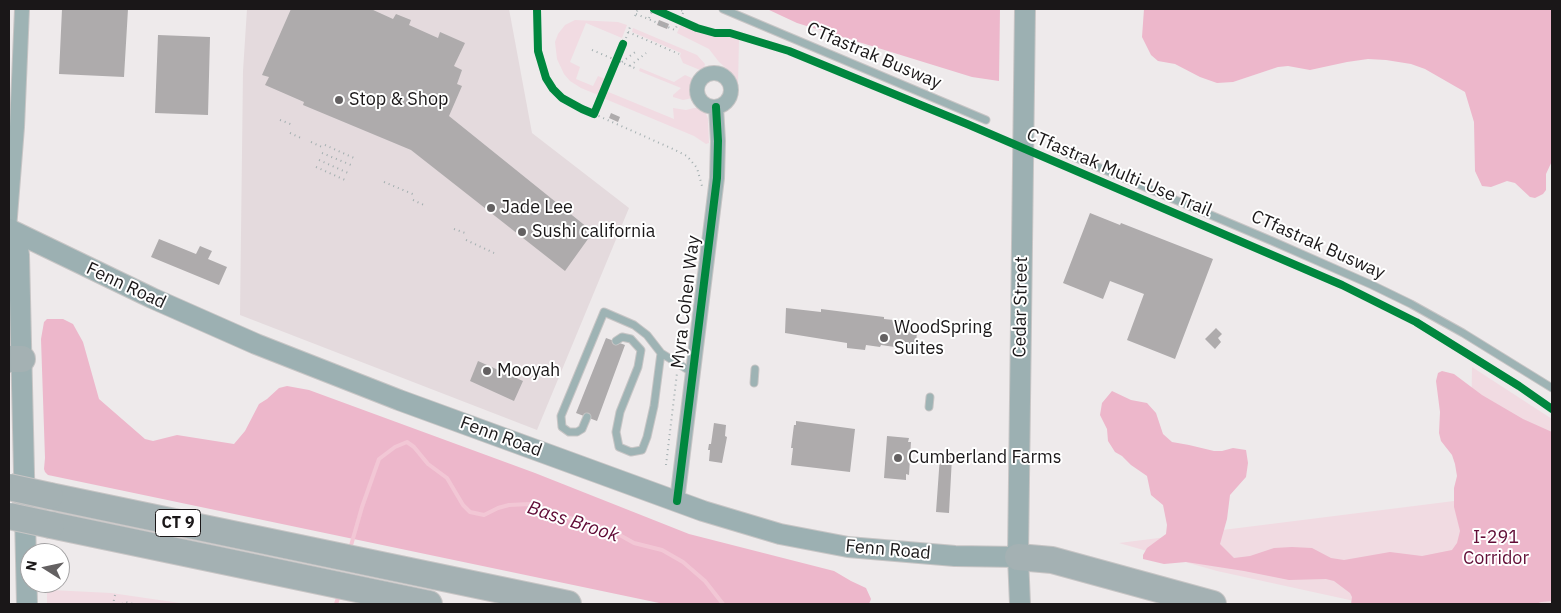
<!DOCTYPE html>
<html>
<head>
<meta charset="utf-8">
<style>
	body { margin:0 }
	#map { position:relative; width:1561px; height:613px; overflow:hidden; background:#eeeaeb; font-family:"IBM Plex Sans",sans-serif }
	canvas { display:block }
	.frame { position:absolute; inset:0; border:10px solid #1a1718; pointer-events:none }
	.north { position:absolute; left:20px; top:543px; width:50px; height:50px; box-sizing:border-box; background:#fff; border:1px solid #a3a2a3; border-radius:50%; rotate:280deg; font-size:14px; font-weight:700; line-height:20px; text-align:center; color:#1a1718 }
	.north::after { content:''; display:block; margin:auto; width:18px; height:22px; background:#646162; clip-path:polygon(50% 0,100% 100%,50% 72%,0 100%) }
</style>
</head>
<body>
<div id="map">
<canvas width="1561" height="613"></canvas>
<div class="frame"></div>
<div class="north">N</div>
</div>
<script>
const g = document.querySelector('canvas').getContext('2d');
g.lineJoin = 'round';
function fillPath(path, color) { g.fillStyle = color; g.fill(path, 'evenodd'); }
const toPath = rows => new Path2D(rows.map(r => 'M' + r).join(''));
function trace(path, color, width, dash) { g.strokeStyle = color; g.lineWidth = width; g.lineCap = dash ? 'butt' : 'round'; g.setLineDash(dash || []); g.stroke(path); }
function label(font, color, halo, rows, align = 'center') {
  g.font = font + ' "IBM Plex Sans",sans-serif'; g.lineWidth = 4; g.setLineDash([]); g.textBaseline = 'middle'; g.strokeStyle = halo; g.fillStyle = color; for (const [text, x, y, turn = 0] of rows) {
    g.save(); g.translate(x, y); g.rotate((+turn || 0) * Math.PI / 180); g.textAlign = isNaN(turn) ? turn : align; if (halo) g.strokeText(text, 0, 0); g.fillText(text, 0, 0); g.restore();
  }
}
fillPath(toPath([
	[247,9,509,9,532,133,629,208,537,430,240,315,243,71]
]), '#e4dadd');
fillPath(toPath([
	[575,20,618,22,627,25,622,38,586,23,570,62,580,67,576,79,593,86,598,76,605,79,598,95,581,88,570,81,564,74,557,59,555,42,558,34,565,25],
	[681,24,713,36,719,35,739,39,738,85,734,75,719,62,709,49,677,33],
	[633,28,697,55,705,64,704,68,700,70,683,63,680,56,681,53,632,32],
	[640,68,674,82,685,75,694,79,692,98,683,100,673,97,673,95,681,88,639,71],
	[606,91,674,119,673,108,686,110,694,108,700,108,705,111,708,119,709,143,706,144,694,136,603,98],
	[1472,367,1552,419,1552,604,1368,604,1217,571,1119,543,1470,499],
	[51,590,111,593,187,604,47,604,47,593]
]), '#f1dbe2');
fillPath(toPath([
	[767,9,1000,9,999,81,972,77,797,23],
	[1144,9,1552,9,1552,161,1546,174,1546,190,1543,194,1535,198,1530,197,1515,183,1507,181,1491,187,1482,186,1475,171,1474,122,1465,92,1425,69,1411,64,1386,60,1368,59,1347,62,1310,70,1288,66,1278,67,1233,82,1217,83,1200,77,1175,64,1158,61,1151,55,1142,37],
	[47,319,63,319,73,324,83,342,99,399,145,439,153,441,177,435,234,444,245,431,259,404,267,399,279,388,287,386,309,390,535,473,689,534,834,571,851,581,866,588,871,599,869,604,664,604,48,475,45,472,44,469,45,458,41,339,44,322],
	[1442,371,1454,374,1482,395,1523,419,1552,432,1552,601,1541,602,1536,604,1351,604,1352,597,1350,593,1334,581,1326,579,1289,580,1244,571,1186,562,1164,564,1143,559,1143,555,1147,548,1166,534,1167,525,1163,505,1151,495,1147,476,1131,465,1122,456,1115,452,1108,441,1107,429,1100,415,1102,403,1112,391,1131,400,1147,403,1156,413,1163,434,1172,442,1189,445,1214,451,1222,451,1233,448,1246,450,1248,463,1246,477,1230,495,1227,519,1220,544,1234,558,1250,556,1274,548,1292,547,1312,548,1331,558,1344,560,1390,552,1422,556,1452,550,1457,543,1460,531,1454,507,1454,488,1457,476,1455,464,1452,455,1441,441,1439,433,1440,412,1436,381,1438,373]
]), '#edb7cb');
trace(toPath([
	[350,549,362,507,379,459,395,447,407,442,414,447,428,464,447,478,463,505,470,512,484,515,498,508,509,505,530,504,575,520,609,529,634,543,662,550,683,562,705,581,723,604],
	[336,604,339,595]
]), '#f2c7d5', 4);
fillPath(toPath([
	[62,9,128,9,124,77,59,74],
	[291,9,371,9,393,19,396,14,411,20,409,25,438,38,440,32,465,43,454,66,462,70,457,84,462,86,449,116,593,232,565,271,411,150,303,105,304,102,265,85,269,77,262,75],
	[659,20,669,24,667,29,657,25],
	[158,35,210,37,208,115,155,113],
	[611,113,620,117,618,122,609,118],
	[1090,213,1120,225,1121,223,1213,259,1175,359,1127,340,1144,294,1110,281,1103,299,1063,283],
	[159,239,196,254,200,246,212,251,208,259,227,267,219,285,151,257],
	[786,308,821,312,821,309,884,317,884,319,913,322,911,333,917,333,915,350,881,345,880,347,866,345,865,350,847,348,847,343,785,333],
	[1216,328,1222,334,1218,338,1221,342,1215,349,1205,339],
	[606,338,625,345,597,421,576,413],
	[478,361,523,381,514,401,470,381],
	[796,421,855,429,850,472,791,465,793,448,791,448,794,425,796,425],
	[714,423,726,425,725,436,727,437,722,463,709,461,710,450,708,450,709,444,711,444],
	[887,436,909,438,908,442,911,442,909,475,906,474,906,480,884,478],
	[940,456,952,457,949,513,936,512]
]), '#aeabac');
const lane = toPath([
	[723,9,986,120],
	[1060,151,1272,241,1372,285,1411,304,1463,333,1552,388],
	[616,341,622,337,631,339,641,350,638,367,620,412,616,432,619,447,631,452,642,450,647,437,654,406,661,353],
	[754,383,755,369],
	[929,407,930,397],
	[587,417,582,429,577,432,569,432,562,427,561,416,604,312,634,325,647,335,661,353,693,373]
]);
const street = toPath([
	'697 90a17 17 0 1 1 34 0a17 17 0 1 1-34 0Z',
	[9,229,17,127,22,9],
	[677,501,717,178,718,141,716,107]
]);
const secondary = toPath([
	[9,229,152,298,256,344,399,400,703,511,780,534,848,547,955,556,1018,557],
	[9,229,17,243,19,255,27,604],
	[1020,604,1018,557,1025,9]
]);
const highway = toPath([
	[9,359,22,359],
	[50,496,568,604],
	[51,525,429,604],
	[1018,557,1052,560,1213,604]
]);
trace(lane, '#c7c5c5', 9);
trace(street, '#c7c5c5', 16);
trace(secondary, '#c7c5c5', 22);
trace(highway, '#c7c5c5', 28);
trace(toPath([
	[636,14,675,30,684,11,677,9],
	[635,16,638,9],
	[649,18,653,9],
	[628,32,679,54],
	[626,38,630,27],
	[592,50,637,69],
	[622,62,638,50],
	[630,66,646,53],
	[594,114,673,149,687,156,697,168,702,186],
	[280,120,293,125],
	[290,133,303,139],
	[311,142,324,148],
	[325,145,354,158],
	[322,153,351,165],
	[319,160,348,173],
	[316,167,345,180],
	[384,182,415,195],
	[413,200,426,206],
	[454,229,468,234],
	[466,240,494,253],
	[666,465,677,373],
	[115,595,113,604,117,604],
	[122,604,125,602,133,604]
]), '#a2aeaf', 2, [1, 4]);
trace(lane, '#9eb3b4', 7);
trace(street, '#9eb3b4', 14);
trace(secondary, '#9cb0b2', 20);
trace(highway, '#a4b1b3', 26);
const highwayBridge = toPath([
	[9,487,50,496],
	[9,516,51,525]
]);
trace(highwayBridge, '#c7c5c5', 28, []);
trace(highwayBridge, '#a4b1b3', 26);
trace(toPath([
	[537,9,538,51,546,78,553,89,562,98,582,109,594,114,623,44],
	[654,9,697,28,715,33,730,33,789,51,967,124,1342,285,1416,322,1519,386,1552,409],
	[677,501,717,178,718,141,716,107]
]), '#00873e', 8);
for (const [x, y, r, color] of [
	[339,100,5,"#646162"],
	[491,208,5,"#646162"],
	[522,232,5,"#646162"],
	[884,338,5,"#646162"],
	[487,371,5,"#646162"],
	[898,458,5,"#646162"]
]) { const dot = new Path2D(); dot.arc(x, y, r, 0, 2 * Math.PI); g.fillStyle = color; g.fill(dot); trace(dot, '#fff', 2); }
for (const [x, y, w] of [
	[178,523,45]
]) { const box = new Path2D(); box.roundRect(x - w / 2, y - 13.5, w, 27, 4); g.fillStyle = '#fff'; g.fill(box); trace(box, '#1a1718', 1); }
label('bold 16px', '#1a1718', null, [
	["CT 9",178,523]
]);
label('18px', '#1a1718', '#fff', [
	["CTfastrak Busway",874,56,23],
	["CTfastrak Multi-Use Trail",1119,173,23],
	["CTfastrak Busway",1318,245,24],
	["Fenn Road",126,286,25],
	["Myra Cohen Way",686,302,-83],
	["Cedar Street",1021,307,-89],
	["Fenn Road",501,437,20],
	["Fenn Road",888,550,5]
]);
label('18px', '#1a1718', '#fff', [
	["Stop & Shop",349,100],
	["Jade Lee",501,208],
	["Sushi california",532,232],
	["WoodSpring",894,328],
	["Suites",894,349],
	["Mooyah",497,371],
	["Cumberland Farms",908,458]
], 'left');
label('18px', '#620e37', '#fff', [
	["I-291",1496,538],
	["Corridor",1496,559]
]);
label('italic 19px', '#5f0a35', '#fff', [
	["Bass Brook",573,522,18]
]);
</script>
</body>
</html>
